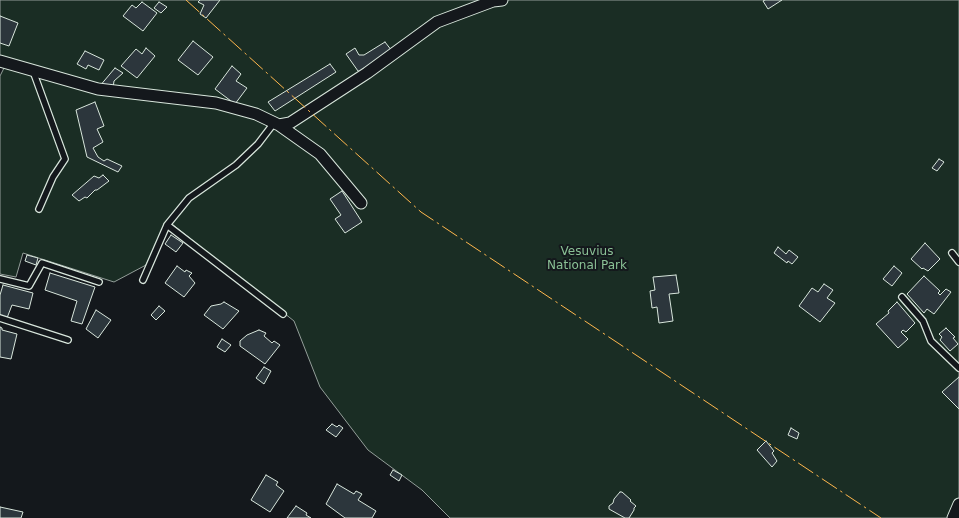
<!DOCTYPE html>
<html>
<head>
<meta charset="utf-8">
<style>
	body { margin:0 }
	canvas { display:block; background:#14181c }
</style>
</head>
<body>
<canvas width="959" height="518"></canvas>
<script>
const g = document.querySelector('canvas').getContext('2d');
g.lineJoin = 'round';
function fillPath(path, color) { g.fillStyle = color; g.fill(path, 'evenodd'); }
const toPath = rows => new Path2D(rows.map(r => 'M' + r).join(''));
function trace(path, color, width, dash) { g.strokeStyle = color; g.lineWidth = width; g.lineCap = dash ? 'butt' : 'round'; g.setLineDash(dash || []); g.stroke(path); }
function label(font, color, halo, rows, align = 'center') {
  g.font = font + ' "DejaVu Sans",sans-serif'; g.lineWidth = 4; g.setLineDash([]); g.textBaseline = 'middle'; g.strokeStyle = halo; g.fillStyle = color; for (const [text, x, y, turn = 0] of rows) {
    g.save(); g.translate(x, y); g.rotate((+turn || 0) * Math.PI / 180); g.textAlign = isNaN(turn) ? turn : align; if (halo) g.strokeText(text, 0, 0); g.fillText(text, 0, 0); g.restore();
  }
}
const green = toPath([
	[0,0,959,0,959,518,450,518,422,490,368,450,320,387,294,321,167,220,146,265,114,282,23,253,16,277,0,274,0,76,4,68,0,67,0,0]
]);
fillPath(green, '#1a2d24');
trace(green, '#939e99', 1);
const building = toPath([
	[200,0,220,0,206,18,200,14,204,5,198,2,200,0],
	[765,0,782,0,768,9,763,1,765,0],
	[142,2,157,13,143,31,123,16,132,5,136,8,142,2],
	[159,2,167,7,161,13,154,8,159,2],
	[0,16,18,23,9,46,0,43,0,16],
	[193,41,213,57,198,75,178,60,193,41],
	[385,42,392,51,363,72,358,71,346,54,355,48,359,55,364,55,385,42],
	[146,48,155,56,137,78,121,66,136,49,142,54,146,48],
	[85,51,104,60,99,70,88,65,86,69,77,64,85,51],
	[330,64,336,72,275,111,268,102,330,64],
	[232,66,241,74,236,81,247,88,235,104,215,89,232,66],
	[115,68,123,73,114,81,113,88,99,87,115,68],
	[95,102,104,126,97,129,103,142,93,148,98,157,104,161,107,159,122,166,118,172,87,157,76,110,95,102],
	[939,159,944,162,937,171,932,168,939,159],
	[103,175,109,181,97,190,95,190,87,198,85,197,79,201,72,195,94,176,99,178,103,175],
	[342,191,362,222,345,233,335,219,341,215,330,199,342,191],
	[171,235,183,243,176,252,165,244,171,235],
	[925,243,940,259,928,271,923,268,922,269,911,259,925,243],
	[778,247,786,254,789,250,798,257,792,264,788,261,787,263,774,253,778,247],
	[27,255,38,258,36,265,25,261,27,255],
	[177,266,185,272,186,270,192,273,189,276,195,283,184,297,165,283,177,266],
	[894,266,902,273,892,286,883,279,894,266],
	[50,273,95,287,82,324,71,321,77,301,45,290,50,273],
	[676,275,679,293,669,294,673,321,659,323,657,307,652,308,650,291,655,290,653,277,676,275],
	[924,276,940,291,938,293,940,295,946,289,951,292,934,314,927,309,924,313,907,294,924,276],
	[824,284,833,290,827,298,835,303,820,322,799,306,812,288,818,292,824,284],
	[3,285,33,293,29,309,12,305,7,318,0,316,0,295,3,285],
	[224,302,239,311,223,329,204,315,211,306,221,304,224,302],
	[897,302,915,323,906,332,903,330,901,332,908,339,898,348,876,324,889,313,888,311,897,302],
	[159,306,165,311,156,320,151,315,159,306],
	[96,310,111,320,98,338,86,329,96,310],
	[0,327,2,328,2,330,17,334,11,359,0,357,0,327],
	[946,328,955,337,953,338,958,344,950,351,940,340,942,337,939,334,946,328],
	[259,330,266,333,264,336,272,343,274,341,280,345,265,364,240,346,240,341,247,335,259,330],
	[222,339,231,345,225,352,217,347,222,339],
	[264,367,271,371,264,384,256,378,264,367],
	[959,377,959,409,942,392,959,377],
	[332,424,337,427,339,425,343,428,336,437,326,430,332,424],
	[791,428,799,433,797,439,788,435,791,428],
	[766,441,774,451,772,453,777,461,772,467,757,450,766,441],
	[393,470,402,475,399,481,390,475,393,470],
	[266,475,278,482,276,485,284,491,270,512,251,500,266,475],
	[337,484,354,494,356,491,362,494,358,500,376,511,372,518,345,518,326,504,337,484],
	[620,492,622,492,631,500,630,501,636,506,634,508,634,510,629,518,625,518,609,509,609,506,613,503,614,499,620,492],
	[296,506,307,513,306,515,311,518,287,518,296,506],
	[0,507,23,512,21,518,0,518,0,507]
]);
fillPath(building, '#2c363c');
trace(building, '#d8e6dc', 1);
const lane = toPath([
	[33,71,65,159,53,177,39,209],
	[167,225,283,314],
	[952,253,959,262],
	[0,279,29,286,42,263,99,282],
	[143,280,167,225,189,198,236,165,258,144,274,123],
	[902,297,923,321,931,341,959,368],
	[0,318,68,340]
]);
const street = toPath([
	[0,61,98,89,216,103,256,114,279,125,290,123,367,73,437,22,493,1,502,0],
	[279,125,320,154,361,203],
	[953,518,959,504]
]);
trace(lane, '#d8e6dc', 8);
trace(street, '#d8e6dc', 13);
trace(lane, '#14181c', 5.5);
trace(street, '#14181c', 11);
trace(toPath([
	[186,0,421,212,881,518]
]), '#ffb74d', 1, [18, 4, 2.5, 4]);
label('12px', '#8ac095', '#14181c', [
	["Vesuvius",587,252],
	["National Park",587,266]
]);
</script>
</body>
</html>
